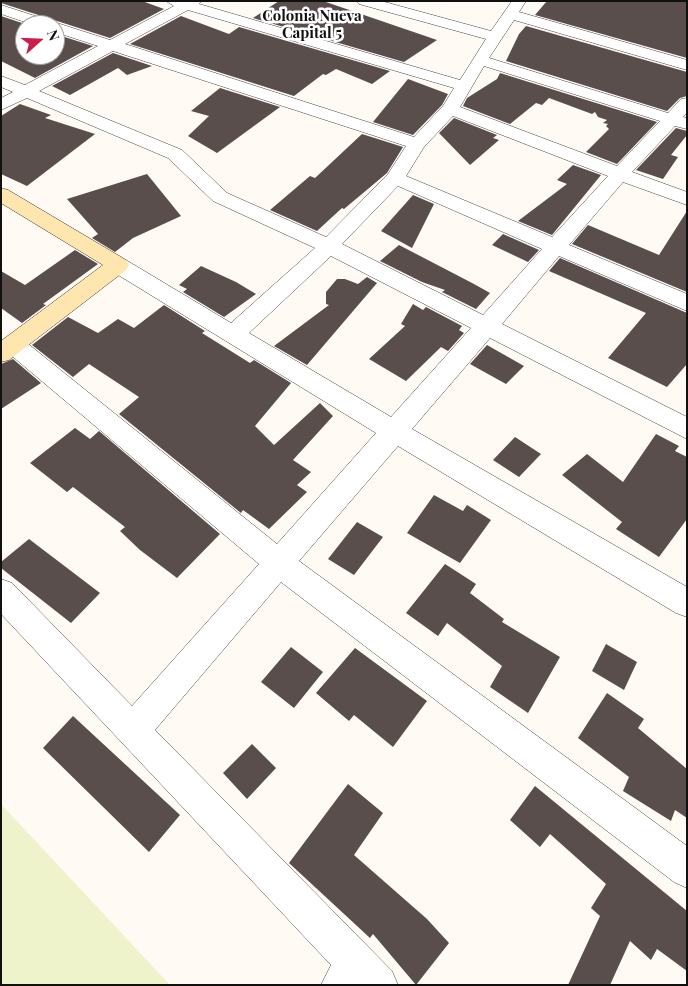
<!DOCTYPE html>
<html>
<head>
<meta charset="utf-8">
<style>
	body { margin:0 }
	#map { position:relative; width:688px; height:986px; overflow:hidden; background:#fffaf3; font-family:"Playfair Display",serif }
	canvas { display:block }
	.frame { position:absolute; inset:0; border:2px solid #101010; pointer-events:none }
	.north { position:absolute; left:15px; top:15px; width:50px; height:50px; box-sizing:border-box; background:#fff; border:1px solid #9f9f9f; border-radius:50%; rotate:70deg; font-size:14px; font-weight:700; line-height:20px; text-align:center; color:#101010 }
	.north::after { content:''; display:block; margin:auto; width:18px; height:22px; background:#ca1d4b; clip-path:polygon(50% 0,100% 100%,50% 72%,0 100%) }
</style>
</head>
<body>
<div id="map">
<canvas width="688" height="986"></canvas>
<div class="frame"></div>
<div class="north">N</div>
</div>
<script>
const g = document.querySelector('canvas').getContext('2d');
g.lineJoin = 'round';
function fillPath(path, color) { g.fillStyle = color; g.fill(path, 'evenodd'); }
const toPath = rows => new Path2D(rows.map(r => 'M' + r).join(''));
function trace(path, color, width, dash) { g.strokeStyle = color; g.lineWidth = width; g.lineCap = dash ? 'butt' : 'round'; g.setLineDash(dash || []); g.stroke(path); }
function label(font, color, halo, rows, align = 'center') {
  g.font = font + ' "Playfair Display",serif'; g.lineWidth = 5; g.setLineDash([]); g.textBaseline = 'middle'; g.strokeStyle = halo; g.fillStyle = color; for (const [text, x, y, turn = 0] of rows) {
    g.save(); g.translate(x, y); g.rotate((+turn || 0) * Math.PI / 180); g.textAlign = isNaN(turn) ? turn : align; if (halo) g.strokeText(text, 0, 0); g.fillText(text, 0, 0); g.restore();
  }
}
fillPath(toPath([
	[1,804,170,985,1,985]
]), '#eef3cb');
fillPath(toPath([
	[1,1,142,1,164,9,110,38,1,3],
	[279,1,323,1,437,40,404,62,253,18],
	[547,1,687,1,687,58,535,15],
	[1,16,28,25,25,25,25,55,55,55,55,34,93,46,35,78,1,61],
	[181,16,229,34,239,27,390,71,372,84,336,69,326,75,323,74,294,96,130,44],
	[526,26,687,72,687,96,680,98,667,111,506,61,519,34],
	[113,53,152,66,127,75,118,68,70,95,52,86],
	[500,73,657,122,617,164,586,152,609,129,606,126,608,124,603,123,607,120,598,117,595,112,592,114,549,98,542,105,536,103,510,124,463,106,467,98,497,79],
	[408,79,448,94,442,105,413,135,373,122],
	[220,88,280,107,217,153,188,136,209,116,191,111],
	[20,104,51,115,45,118,95,134,27,186,1,174,1,116],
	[454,118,497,135,493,138,499,140,470,165,439,133],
	[676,128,687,131,687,135,671,155,678,157,663,179,636,170],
	[362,134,403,147,387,173,344,209,342,208,317,231,270,210,310,176,315,178],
	[573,165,601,175,552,235,518,221,567,184,557,180],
	[147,174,181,216,133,238,115,252,92,238,98,234,67,199],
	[413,195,434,204,412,248,381,231],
	[687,211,687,292,572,244,588,225,659,255],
	[503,234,539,250,528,262,492,245],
	[399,245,474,284,490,293,476,309,442,292,445,290,422,282,380,261],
	[75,250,98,264,43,304,46,305,22,323,1,308,1,271,25,285],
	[560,258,687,313,687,364,667,387,608,358,646,313,549,271],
	[201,266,236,282,256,294,224,317,183,292,187,289,179,285],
	[367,277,377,283,307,365,274,346,329,305,326,304,326,292,337,279,345,279,358,284],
	[413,304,423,310,426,307,462,326,459,330,464,333,448,351,441,347,406,381,369,359,405,326,401,324],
	[164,305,205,331,202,333,250,363,254,360,291,383,255,426,274,445,320,403,333,416,293,460,311,472,297,485,307,492,269,529,243,510,241,513,119,414,139,397,89,364,73,377,32,345,68,317,98,333,118,319,134,328],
	[487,345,524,366,506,384,470,364],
	[13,359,41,383,1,409,1,364],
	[75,428,90,439,99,431,220,534,177,578,140,550,120,531,125,527,73,487,67,492,30,463],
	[656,434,679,446,675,451,687,457,687,519,659,557,616,529,622,522,562,475,587,454,623,482],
	[515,437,541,454,519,477,493,460],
	[434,495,463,511,467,505,491,520,460,563,407,533],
	[357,522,383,537,354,575,328,559],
	[29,539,100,593,71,623,1,568,1,562],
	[445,564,476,584,470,593,504,619,502,622,560,657,528,713,490,687,502,666,447,623,438,636,406,613],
	[606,644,637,662,624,690,592,671],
	[291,647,323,672,294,708,261,682],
	[355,648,427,701,393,747,354,715,349,721,316,693],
	[607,693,644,719,638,728,687,769,687,818,675,810,671,821,623,791,629,777,578,738],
	[73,716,180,815,149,852,43,748],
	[252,744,276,768,247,799,223,773],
	[348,784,383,813,354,855,427,919,449,943,416,985,373,934,370,938,289,863],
	[535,786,687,911,687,971,657,949,651,960,630,941,610,985,568,985,600,916,591,908,606,884,550,834,540,847,510,820]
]), '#594e4b');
const street = toPath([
	[166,1,201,1,199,4,460,80,486,39,359,4,357,1,381,1,491,31,512,1,526,1,519,12,687,60,687,70,514,20,489,58,668,113,681,99,687,98,687,113,683,117,687,118,687,129,675,126,632,172,687,192,687,205,623,182,569,245,687,294,687,311,559,256,502,324,687,417,687,439,490,338,412,429,687,587,687,617,676,613,398,446,299,561,687,846,687,888,674,882,281,582,155,730,392,971,398,985,321,985,331,965,1,614,1,579,12,583,132,706,259,564,6,351,2,345,6,339,14,337,22,339,277,544,376,433,110,270,107,265,110,260,118,258,126,260,231,323,315,248,213,201,168,158,27,98,1,110,1,98,13,92,1,87,1,76,25,85,98,46,55,32,55,25,34,25,1,14,1,5,110,40,174,6,166,1],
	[188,10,454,88,443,106,414,137,125,44,188,10],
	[113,51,406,146,388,174,326,237,227,193,182,150,39,91,113,51],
	[484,66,660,121,617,166,460,107,484,66],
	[453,116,608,176,552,237,406,176,424,147,453,116],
	[398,186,542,249,483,315,342,244,398,186],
	[331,256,471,328,391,417,249,333,331,256]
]);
const secondary = toPath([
	[1,188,8,190,126,260,129,265,126,270,9,360,1,362,1,341,103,265,1,203,1,188]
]);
trace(street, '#434343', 1);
trace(secondary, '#323232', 1);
fillPath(street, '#fff');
fillPath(secondary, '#ffe5ae');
label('bold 15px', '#101010', '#fff', [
	["Colonia Nueva",312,16],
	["Capital 5",312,33]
]);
</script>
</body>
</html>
